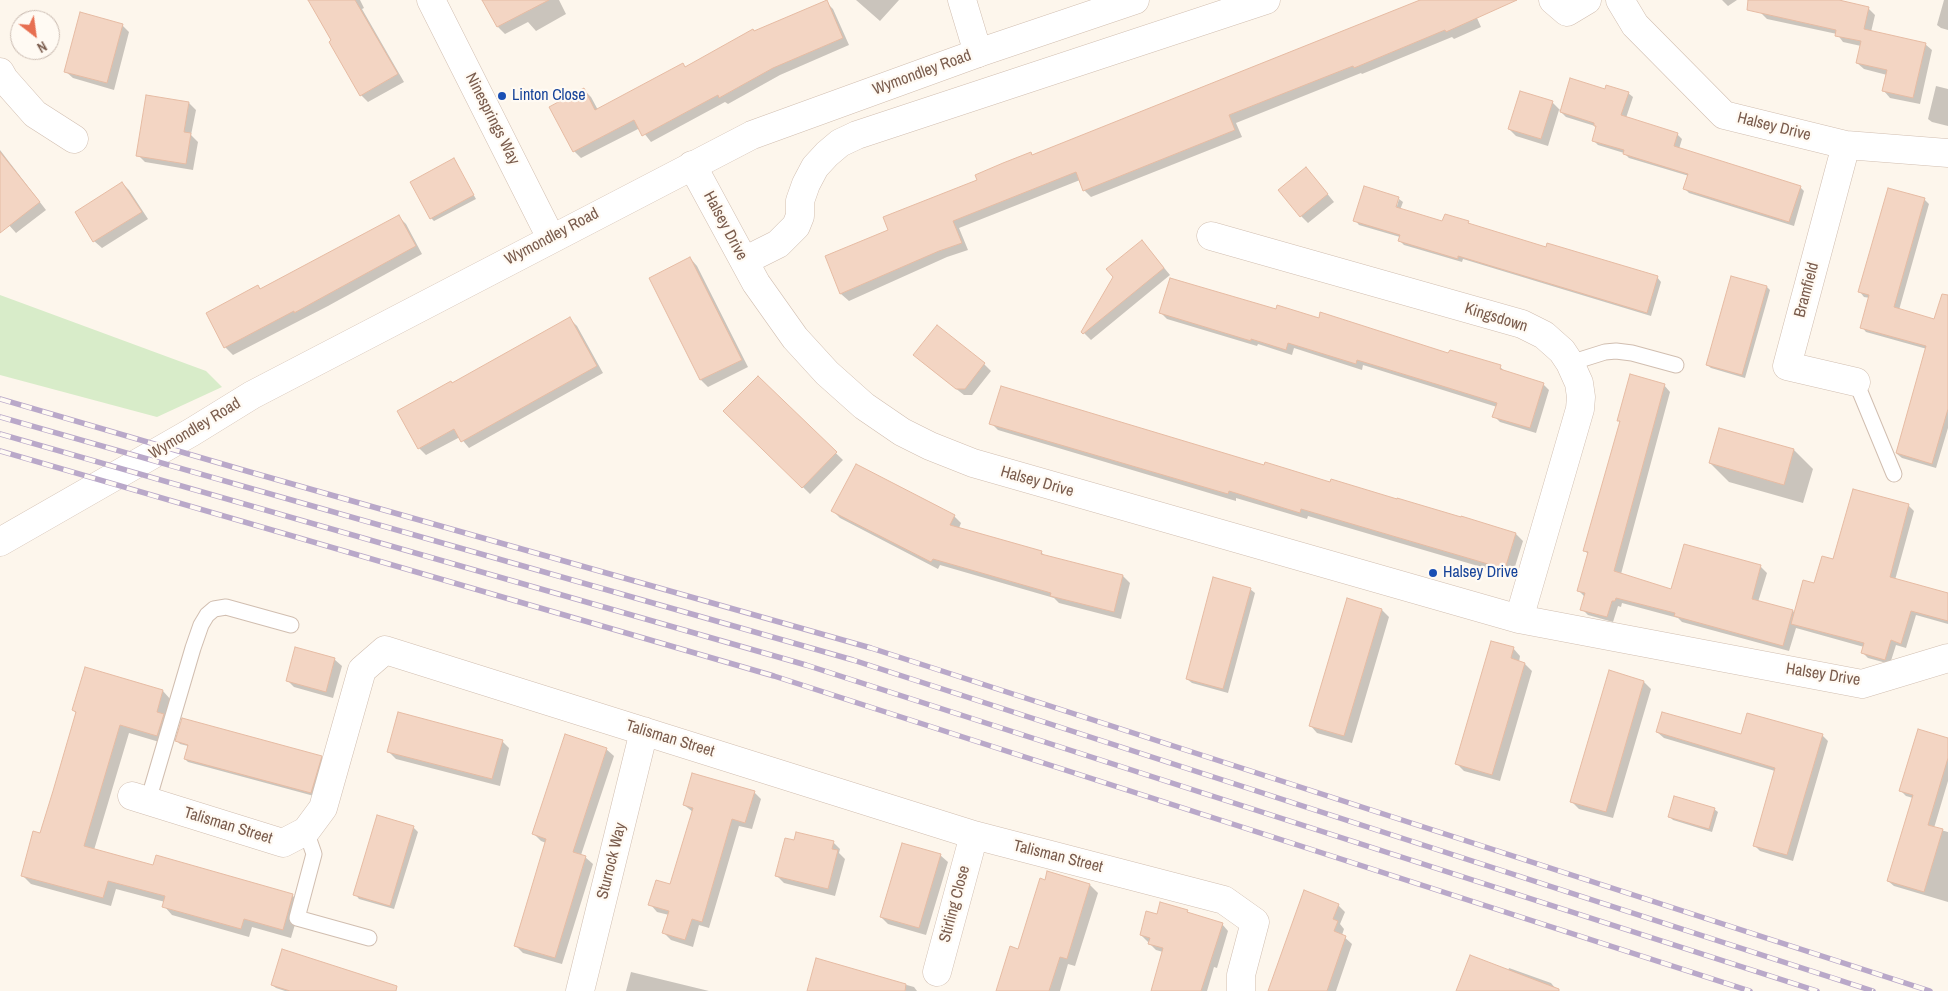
<!DOCTYPE html>
<html>
<head>
<meta charset="utf-8">
<style>
	body { margin:0 }
	#map { position:relative; width:1948px; height:991px; overflow:hidden; background:#fdf6ec; font-family:"Archivo Narrow",sans-serif }
	canvas { display:block }
	.north { position:absolute; left:10px; top:10px; width:50px; height:50px; box-sizing:border-box; background:#fffaf3; border:1px solid #cabbb1; border-radius:50%; rotate:150deg; font-size:14px; font-weight:700; line-height:20px; text-align:center; color:#7a5c4d }
	.north::after { content:''; display:block; margin:auto; width:18px; height:22px; background:#e76f51; clip-path:polygon(50% 0,100% 100%,50% 72%,0 100%) }
</style>
</head>
<body>
<div id="map">
<canvas width="1948" height="991"></canvas>
<div class="north">N</div>
</div>
<script>
const g = document.querySelector('canvas').getContext('2d');
g.lineJoin = 'round';
function fillPath(path, color) { g.fillStyle = color; g.fill(path, 'evenodd'); }
const toPath = rows => new Path2D(rows.map(r => 'M' + r).join(''));
function trace(path, color, width, dash) { g.strokeStyle = color; g.lineWidth = width; g.lineCap = dash ? 'butt' : 'round'; g.setLineDash(dash || []); g.stroke(path); }
function label(font, color, halo, rows, align = 'center') {
  g.font = font + ' "Archivo Narrow",sans-serif'; g.lineWidth = 4.5; g.setLineDash([]); g.textBaseline = 'middle'; g.strokeStyle = halo; g.fillStyle = color; for (const [text, x, y, turn = 0] of rows) {
    g.save(); g.translate(x, y); g.rotate((+turn || 0) * Math.PI / 180); g.textAlign = isNaN(turn) ? turn : align; if (halo) g.strokeText(text, 0, 0); g.fillText(text, 0, 0); g.restore();
  }
}
fillPath(toPath([
	[0,295,206,371,222,387,157,417,0,375]
]), '#d8ecc9');
fillPath(toPath([
	[309,0,360,0,364,8,362,9,404,82,368,102,361,95],
	[483,0,559,0,566,14,536,31,528,22,505,34,498,27],
	[856,0,899,0,880,21],
	[1423,0,1469,0,1481,27,1454,39,1452,37,1362,74,1361,73,1236,123,1242,137,1091,197,1084,190,1080,180,959,228,968,250,947,257,849,301,841,294,827,257,890,231,1031,153,1033,156],
	[1722,0,1737,0,1728,6],
	[1762,0,1834,0,1868,8,1875,15,1871,32,1925,44,1932,50,1920,104,1890,98,1884,91,1887,75,1864,69,1857,63,1861,46,1843,42,1837,34,1767,19,1760,12],
	[1944,0,1948,0,1948,30,1941,28,1937,25],
	[826,2,833,9,849,45,780,75,728,104,725,102,651,142,640,128,581,158,574,151,584,90,591,97,598,110,755,33],
	[122,25,129,32,114,90,73,78,65,71],
	[1936,86,1948,89,1948,126,1932,122,1928,119],
	[1605,90,1628,93,1633,97,1626,118,1677,134,1682,139,1679,149,1800,187,1804,191,1794,226,1689,193,1685,189,1689,176,1629,158,1624,153,1598,145,1593,140,1597,127,1595,126,1566,117,1559,110,1548,146,1516,136,1509,129,1552,102,1561,111],
	[189,103,196,110,191,135,198,142,193,170,145,162,138,155],
	[0,150,46,210,16,233,0,215],
	[454,160,476,199,434,221,431,218],
	[1313,176,1334,202,1308,223,1301,216],
	[122,183,129,190,148,219,102,248,94,241],
	[1398,198,1395,213,1399,199,1403,202,1400,210,1443,223,1468,222,1472,226,1547,249,1657,277,1661,282,1651,316,1463,259,1462,262,1404,245,1399,240,1400,237,1359,225,1355,220],
	[1924,199,1929,204,1899,310,1948,324,1948,428,1936,468,1902,458,1897,454,1927,349,1866,332,1862,327,1870,298,1864,297,1860,292],
	[399,217,406,224,422,254,328,306,233,355,226,348,207,313,258,286,261,290],
	[1142,241,1170,275,1091,340,1083,332,1114,277],
	[690,258,697,266,748,367,708,387,701,380,650,279],
	[1767,287,1770,290,1745,378,1711,368,1707,365],
	[1277,310,1500,367,1507,373,1543,384,1549,390,1536,433,1500,422,1494,416,1497,407,1363,365,1362,370,1294,348,1292,355,1258,344,1257,346,1167,319,1161,313],
	[570,319,577,326,603,373,469,448,460,437,426,455,419,448,452,384],
	[922,362,984,364,991,371,972,395,964,395],
	[758,378,843,460,810,494,725,411],
	[1664,385,1670,392,1621,574,1672,590,1761,567,1767,573,1758,602,1793,611,1795,613,1834,560,1854,490,1909,506,1914,511,1895,580,1948,595,1948,624,1916,615,1906,648,1896,645,1890,664,1868,658,1863,653,1864,647,1796,628,1789,651,1682,622,1678,618,1622,603,1621,607,1618,606,1613,622,1588,615,1582,609,1585,597,1578,590,1588,554,1584,550,1621,423,1618,420],
	[991,423,1265,466,1516,534,1523,541,1512,576,1308,516,1307,519,1236,498,1236,501,998,430],
	[1794,450,1813,469,1803,503,1729,482,1710,463],
	[833,511,954,516,961,523,959,528,1041,552,1046,557,1123,576,1130,583,1121,619,1059,603,1054,598,940,565,938,569,840,518],
	[1250,589,1255,593,1228,693,1192,683,1187,679],
	[1382,610,1389,617,1352,743,1317,733,1310,725],
	[1513,648,1520,656,1519,662,1525,664,1532,671,1500,781,1464,771,1457,764],
	[334,659,342,666,333,698,294,687,287,680],
	[85,669,163,691,171,700,166,744,129,733,94,850,154,867,292,895,301,904,291,938,252,927,249,937,172,915,164,906,165,902,116,889,111,906,31,884,22,875,41,835,77,714,73,710],
	[1644,682,1651,689,1613,818,1579,809,1572,802],
	[1657,732,1742,736,1822,735,1828,741,1793,861,1760,851,1754,845,1775,771,1664,738],
	[1948,739,1948,781,1934,828,1948,832,1948,902,1894,886,1888,881,1913,798,1906,796,1900,790],
	[177,741,321,757,324,760,314,796,188,762,185,759,188,746,180,744],
	[502,741,509,748,500,786,396,759,389,752],
	[606,749,614,756,581,855,585,857,593,864,562,964,523,953,516,946,546,843,541,841,534,834],
	[754,792,761,799,752,829,739,826,709,928,699,925,693,947,671,940,664,933,669,915,657,912,650,904,671,886,693,812,684,805],
	[1714,809,1718,812,1712,832,1673,820,1670,817],
	[413,827,418,832,394,909,359,899,355,894],
	[795,842,833,842,840,849,839,853,845,859,835,896,784,883,777,876],
	[940,855,948,862,926,935,888,924,881,917],
	[1090,885,1098,893,1075,966,1068,964,1060,991,998,991,1019,950],
	[1338,905,1345,912,1340,924,1344,929,1342,935,1352,944,1336,991,1274,991],
	[1187,911,1191,915,1222,924,1228,931,1217,968,1214,967,1207,991,1152,991,1163,952,1156,950,1141,935,1157,915],
	[817,960,914,987,917,991,808,991],
	[1509,968,1551,983,1556,989,1555,991,1457,991,1508,971],
	[631,972,709,991,626,991],
	[272,985,359,991,285,991,276,988]
]), '#0003');
const building = toPath([
	[308,0,355,0,398,74,360,96,329,42,331,40,308,0],
	[482,0,549,0,497,27,482,0],
	[827,0,843,38,773,68,719,98,718,95,642,136,634,120,573,152,549,107,584,88,595,110,683,63,685,67,753,29,754,31,827,0],
	[1420,0,1517,0,1446,32,1445,30,1354,68,1353,66,1229,115,1235,130,1083,191,1076,172,953,221,962,243,939,251,840,294,825,256,888,230,883,217,977,180,975,175,1003,163,1031,152,1032,155,1420,0],
	[1748,0,1839,0,1869,7,1864,29,1926,43,1913,98,1882,91,1887,70,1856,63,1861,41,1835,36,1836,30,1747,10,1748,0],
	[80,12,123,24,107,83,64,72,80,12],
	[1570,78,1605,89,1606,85,1629,92,1621,115,1678,133,1674,146,1801,186,1789,222,1683,189,1688,174,1623,154,1624,150,1592,141,1596,126,1594,126,1594,123,1560,112,1570,78],
	[1520,91,1553,101,1541,139,1508,129,1520,91],
	[146,95,189,102,184,132,191,133,186,164,136,156,146,95],
	[0,152,40,202,0,233,0,152],
	[454,158,474,195,430,219,410,182,454,158],
	[1306,167,1328,194,1300,217,1278,190,1306,167],
	[122,182,142,212,93,242,75,212,122,182],
	[1364,186,1399,197,1396,207,1442,221,1445,214,1469,221,1468,223,1546,247,1547,243,1658,276,1647,313,1458,256,1458,259,1398,241,1400,235,1353,221,1364,186],
	[1888,188,1925,198,1894,307,1934,319,1942,294,1948,295,1948,409,1932,464,1896,453,1926,346,1860,328,1869,295,1858,292,1888,188],
	[399,215,416,246,294,313,294,311,224,348,206,313,258,285,260,289,399,215],
	[1142,240,1164,268,1083,334,1081,332,1113,277,1106,269,1142,240],
	[690,257,742,360,700,380,649,278,690,257],
	[1731,276,1767,286,1742,375,1706,365,1731,276],
	[1170,278,1276,309,1277,305,1319,318,1320,312,1448,353,1450,350,1501,365,1500,369,1544,383,1530,428,1492,417,1497,403,1439,385,1357,360,1356,364,1288,343,1286,350,1251,339,1251,341,1159,313,1170,278],
	[570,317,597,366,461,442,454,429,418,449,397,411,451,381,452,383,570,317],
	[937,325,985,363,965,389,956,389,913,355,937,325],
	[1630,374,1665,384,1614,571,1671,589,1684,544,1761,565,1752,599,1793,610,1783,646,1674,616,1675,613,1616,598,1615,601,1612,601,1607,617,1580,610,1585,593,1577,591,1588,552,1583,551,1620,421,1617,421,1630,374],
	[758,376,837,452,802,488,723,411,758,376],
	[1001,386,1264,465,1265,462,1330,482,1331,479,1397,499,1397,498,1461,517,1461,516,1516,533,1505,569,1301,509,1300,513,1229,491,1228,494,989,424,1001,386],
	[1719,428,1794,449,1784,485,1709,463,1719,428],
	[856,464,955,515,950,525,1042,551,1041,554,1123,575,1114,612,1050,596,1051,593,933,559,931,562,831,511,856,464],
	[1853,489,1909,504,1890,577,1948,593,1948,621,1911,611,1901,644,1891,640,1885,660,1861,653,1864,643,1791,624,1803,580,1814,583,1822,556,1833,559,1853,489],
	[1213,577,1251,588,1223,689,1186,679,1213,577],
	[1347,598,1382,609,1344,736,1309,726,1347,598],
	[1491,641,1514,647,1511,658,1525,663,1492,775,1455,764,1491,641],
	[295,647,335,658,326,692,286,681,295,647],
	[85,667,163,690,157,712,164,714,157,736,120,725,84,846,153,865,156,855,293,894,283,930,244,919,241,929,162,907,165,896,108,881,103,898,21,876,33,831,40,833,53,791,76,712,72,710,85,667],
	[1609,670,1644,681,1606,812,1570,802,1609,670],
	[398,712,503,740,492,779,387,752,398,712],
	[1662,712,1741,734,1747,713,1823,734,1787,855,1753,846,1775,768,1656,732,1662,712],
	[182,718,322,756,311,793,184,759,188,745,175,741,182,718],
	[1918,729,1948,738,1948,758,1928,825,1943,829,1924,892,1887,881,1913,795,1899,791,1918,729],
	[565,734,607,748,573,852,586,856,555,958,514,946,546,839,532,834,565,734],
	[692,773,755,791,745,823,732,819,702,922,692,919,685,940,662,933,669,911,648,905,656,880,670,884,693,808,683,805,692,773],
	[1674,796,1715,808,1709,829,1668,817,1674,796],
	[377,815,414,826,390,906,353,895,377,815],
	[796,832,834,841,832,849,838,850,828,889,775,876,785,838,794,840,796,832],
	[902,843,941,854,919,928,880,917,902,843],
	[1047,871,1090,884,1067,959,1060,957,1049,991,996,991,1010,946,1018,949,1040,878,1045,880,1047,871],
	[1304,890,1339,904,1333,919,1338,921,1334,931,1346,936,1327,991,1268,991,1304,890],
	[1160,902,1188,910,1187,912,1223,923,1201,991,1151,991,1163,948,1148,944,1150,938,1140,935,1146,911,1157,914,1160,902],
	[282,949,397,986,396,991,290,991,271,985,282,949],
	[1470,955,1559,989,1559,991,1456,991,1470,955],
	[816,958,906,984,905,991,807,991,816,958]
]);
fillPath(building, '#f3d5c3');
trace(building, '#e6bba3', 1);
const service = toPath([
	[1570,363,1605,352,1616,351,1632,353,1676,365],
	[1856,382,1894,474],
	[148,801,193,648,201,625,207,615,214,609,226,607,291,625],
	[306,831,314,854,297,918,369,938]
]);
const minor = toPath([
	[431,0,551,238],
	[962,0,978,53],
	[1553,0,1567,12,1587,0],
	[1620,0,1635,25,1724,115,1846,145,1948,153],
	[0,72,4,79,35,114,74,139],
	[1846,145,1787,366,1856,382],
	[692,165,756,283,795,338,827,373,864,406,902,432,930,446,973,463,1519,619,1862,684,1948,658],
	[1211,236,1522,324,1544,335,1562,351,1570,363,1579,383,1581,397,1580,409,1519,619],
	[744,261,778,244,796,226,800,216,800,201,806,184,815,167,827,154,840,143,857,135,1266,0],
	[132,796,283,843,306,831,323,808,362,670,385,650,974,835,1224,900,1255,922,1241,975,1241,991],
	[937,972,974,835],
	[580,991,644,731]
]);
const tertiary = toPath([
	[0,542,192,432,252,395,752,135,978,53,1135,0]
]);
trace(service, '#d1beb0', 17);
trace(minor, '#d1beb0', 29);
trace(tertiary, '#d1beb0', 29);
trace(service, '#fff', 15);
trace(minor, '#fff', 28);
trace(tertiary, '#fff', 28);
const rail = toPath([
	[0,399,250,472,871,648,1930,991],
	[0,417,853,660,1873,991],
	[0,434,806,665,1817,991],
	[0,451,774,676,1750,991]
]);
trace(rail, '#b9a8c9', 5.5);
trace(rail, '#fffaf3', 4, [11]);
for (const [x, y, r, color] of [
	[502,96,5,"#1a4fb4"],
	[1433,573,5,"#1a4fb4"]
]) { const dot = new Path2D(); dot.arc(x, y, r, 0, 2 * Math.PI); g.fillStyle = color; g.fill(dot); trace(dot, '#fffaf3', 2); }
label('16px', '#7a5c4d', '#fffaf3', [
	["Wymondley Road",922,73,-20],
	["Ninesprings Way",492,119,63],
	["Halsey Drive",1774,127,14],
	["Halsey Drive",725,226,62],
	["Wymondley Road",552,237,-28],
	["Bramfield",1807,290,-75],
	["Kingsdown",1496,318,17],
	["Wymondley Road",195,429,-31],
	["Halsey Drive",1037,482,16],
	["Halsey Drive",1823,675,9],
	["Talisman Street",670,739,17],
	["Talisman Street",228,826,17],
	["Talisman Street",1058,857,14],
	["Sturrock Way",612,861,-76],
	["Stirling Close",955,904,-75]
]);
label('16px', '#164399', '#fffaf3', [
	["Linton Close",512,96],
	["Halsey Drive",1443,573]
], 'left');
</script>
</body>
</html>
